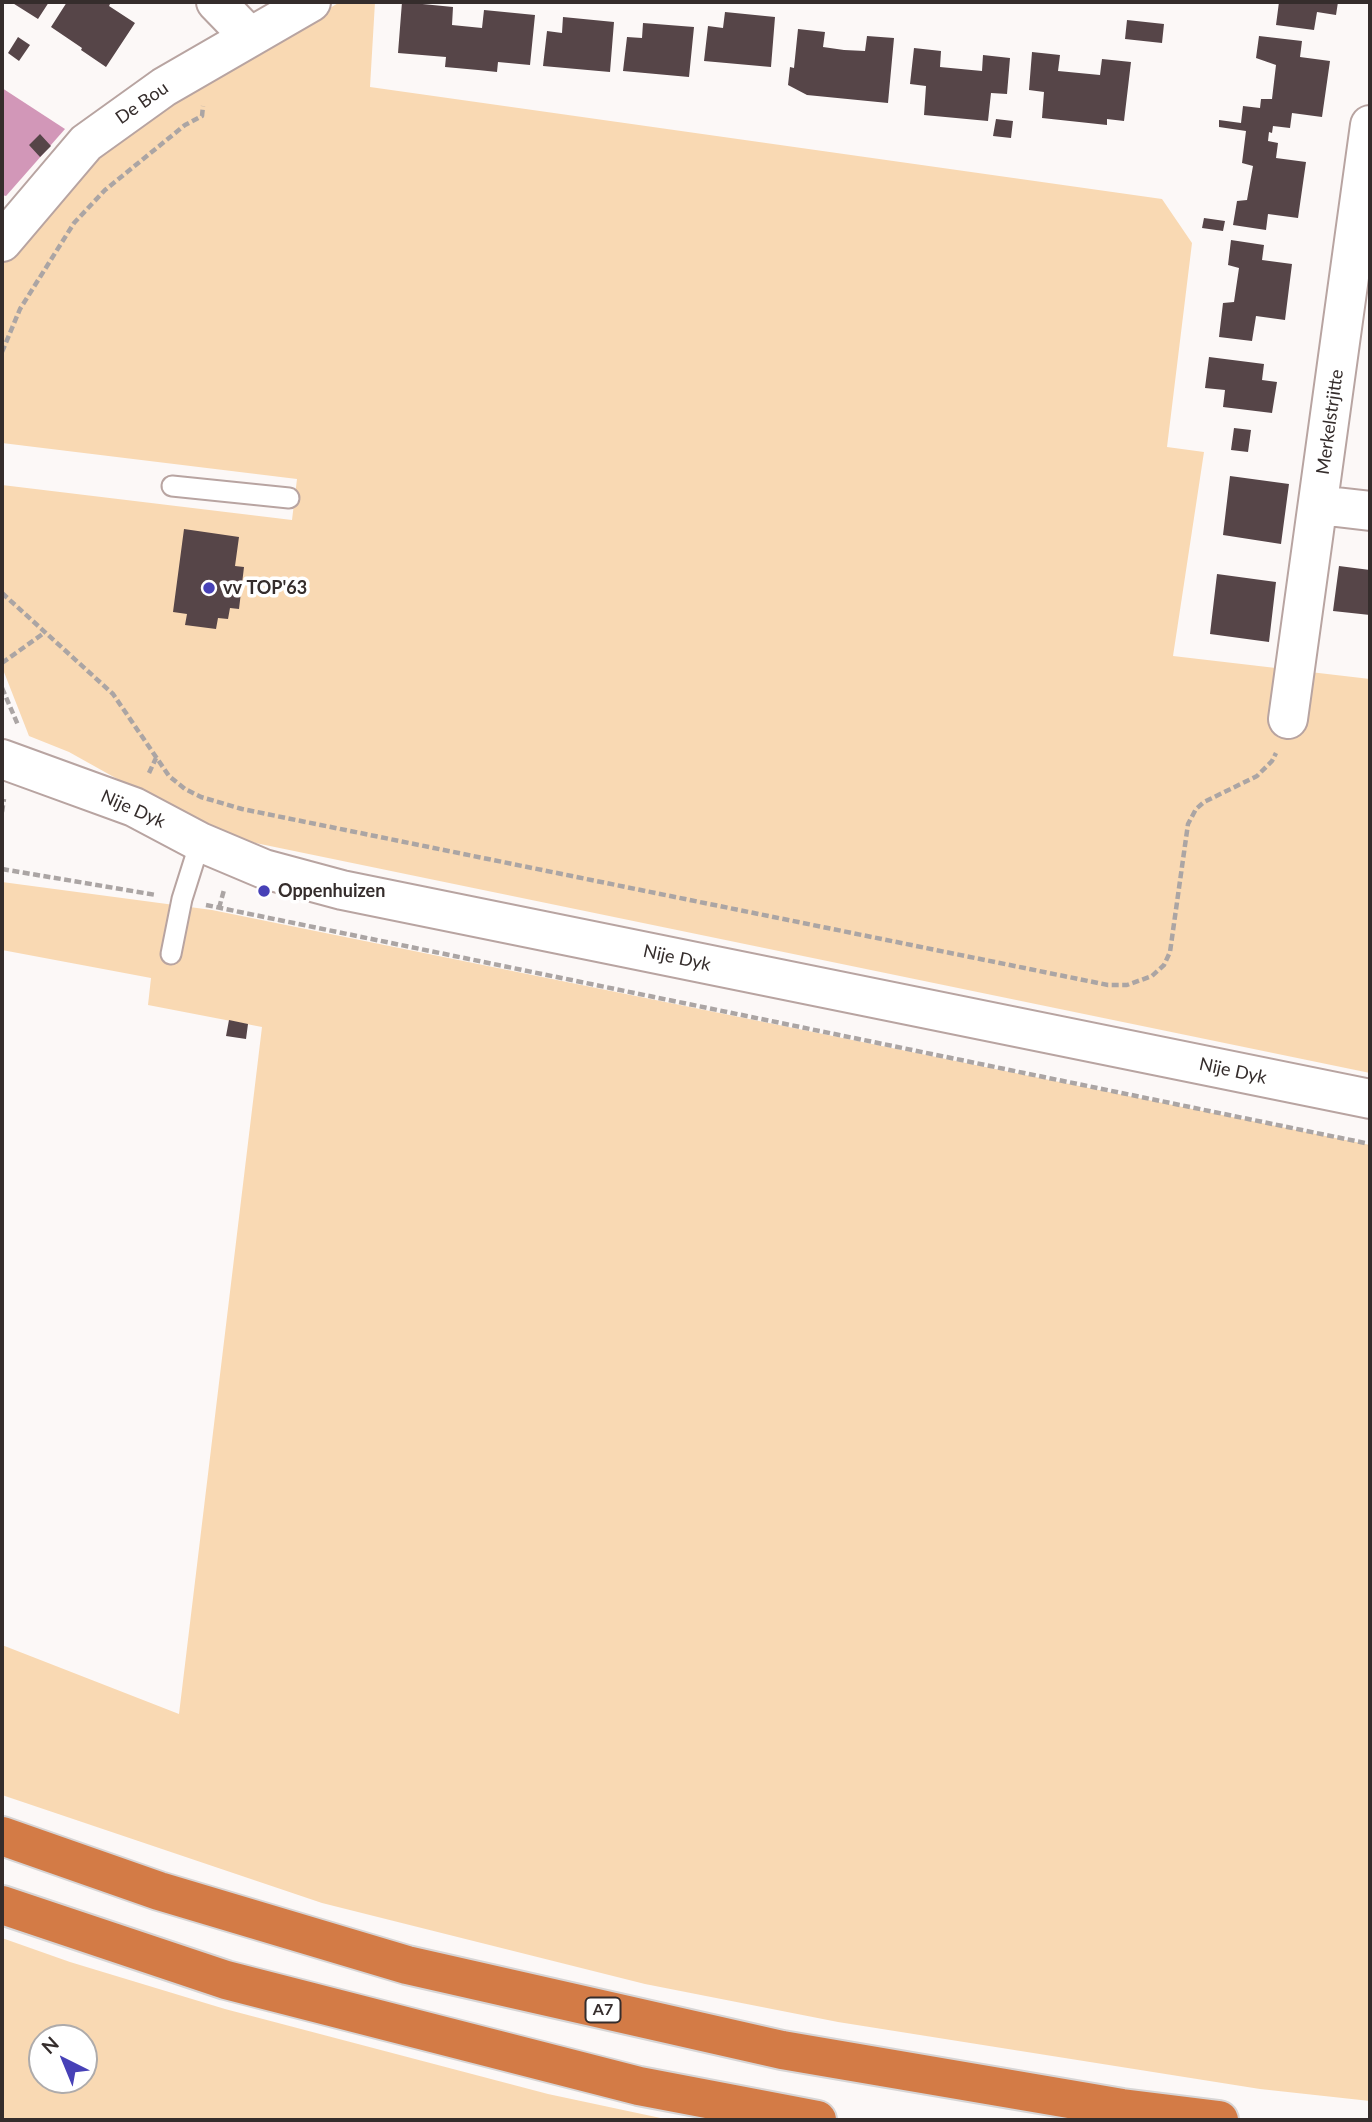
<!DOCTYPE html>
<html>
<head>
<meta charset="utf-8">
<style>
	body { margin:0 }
	#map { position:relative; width:1372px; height:2122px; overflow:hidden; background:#fcf8f7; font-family:Lato,sans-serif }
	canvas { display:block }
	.frame { position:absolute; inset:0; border:4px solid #352d2c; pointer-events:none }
	.north { position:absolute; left:28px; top:2024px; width:70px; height:70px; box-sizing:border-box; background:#fff; border:2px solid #aeabab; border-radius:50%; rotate:317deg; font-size:19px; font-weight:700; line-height:28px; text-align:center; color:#352d2c }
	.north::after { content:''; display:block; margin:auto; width:24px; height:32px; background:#4741b7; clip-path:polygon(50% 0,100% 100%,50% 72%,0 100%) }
</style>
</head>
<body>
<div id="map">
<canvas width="1372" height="2122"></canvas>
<div class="frame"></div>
<div class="north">N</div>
</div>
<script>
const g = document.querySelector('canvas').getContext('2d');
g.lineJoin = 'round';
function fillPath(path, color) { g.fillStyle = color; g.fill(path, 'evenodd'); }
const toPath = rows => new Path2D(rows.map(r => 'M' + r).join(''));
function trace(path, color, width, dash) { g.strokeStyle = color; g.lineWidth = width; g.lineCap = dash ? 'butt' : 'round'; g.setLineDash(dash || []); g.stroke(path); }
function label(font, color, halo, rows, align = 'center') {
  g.font = font + ' Lato,sans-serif'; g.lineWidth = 7; g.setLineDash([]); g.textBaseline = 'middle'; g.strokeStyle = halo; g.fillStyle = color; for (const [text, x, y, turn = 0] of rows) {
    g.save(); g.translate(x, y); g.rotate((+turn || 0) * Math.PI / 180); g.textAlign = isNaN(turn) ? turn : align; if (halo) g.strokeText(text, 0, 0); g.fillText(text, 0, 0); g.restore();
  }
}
fillPath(toPath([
	[340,2,375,2,370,87,1162,199,1192,243,1167,447,1204,452,1173,656,1370,679,1370,1073,236,839,198,824,69,752,29,736,2,667,2,485,292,520,297,479,2,443,2,270,4,263,35,220,89,162,187,93],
	[2,882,212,910,1370,1145,1370,2101,1260,2089,838,2022,645,1984,322,1903,2,1795,2,1645,179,1714,262,1027,148,1005,151,978,2,950],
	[2,1938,70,1962,225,2009,548,2094,670,2120,2,2120],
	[42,2038,84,2038,84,2080,42,2080]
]), '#f9d9b3');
fillPath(toPath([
	[2,88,65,129,6,196,2,195]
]), '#d297b8');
fillPath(toPath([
	[11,2,49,2,38,19],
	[67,2,111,2,109,6,135,23,106,67,81,50,82,48,51,27],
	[402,2,453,7,452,25,482,28,484,10,535,15,530,65,498,62,497,72,478,70,445,67,446,57,398,53],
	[1279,2,1338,2,1336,15,1317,12,1314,30,1276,25],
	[725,12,775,17,771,67,704,61,708,26,723,28],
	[563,17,614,22,610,72,543,66,547,31,562,33],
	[1127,20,1164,24,1162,43,1125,39],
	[643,23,694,27,689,77,623,71,627,37,642,38],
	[798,29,825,32,823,47,844,50,865,51,867,36,894,38,888,103,807,95,788,85,790,67,794,68],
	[1259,36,1302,41,1300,57,1330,61,1322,117,1292,113,1290,128,1273,126,1272,133,1269,132,1268,141,1278,143,1276,158,1306,162,1298,218,1268,214,1266,230,1233,225,1237,201,1247,200,1253,166,1242,163,1246,131,1219,127,1219,120,1241,123,1243,106,1260,108,1261,99,1272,99,1276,65,1256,58],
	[18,37,30,45,19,61,8,53],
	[914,48,941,51,940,67,982,71,983,55,1010,58,1007,94,991,93,988,121,924,115,926,86,910,84],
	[1032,52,1060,55,1058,71,1100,75,1102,59,1131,62,1124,121,1107,119,1107,125,1042,118,1044,92,1029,90],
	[996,119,1013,121,1011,138,993,136],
	[40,134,51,146,40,157,29,145],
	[1204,218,1225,221,1223,231,1202,228],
	[1231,240,1264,245,1262,260,1292,264,1285,320,1256,316,1252,341,1219,337,1223,303,1234,302,1239,268,1228,265],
	[1209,357,1264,364,1262,380,1277,382,1272,413,1223,407,1225,390,1205,388],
	[1234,428,1251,430,1248,452,1231,450],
	[1230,476,1289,484,1281,544,1223,535],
	[184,529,239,537,235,566,244,567,239,609,230,608,228,619,218,618,216,629,185,625,187,614,173,612],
	[1339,566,1370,570,1370,615,1333,611],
	[1217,574,1276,582,1269,642,1210,634],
	[229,1020,248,1024,246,1039,226,1036]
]), '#564548');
const service = toPath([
	[172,486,289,498],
	[171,954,182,899,200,842]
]);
const minor = toPath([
	[216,2,249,36],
	[1319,505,1370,511],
	[1288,719,1370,125]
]);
const tertiary = toPath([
	[2,242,86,143,164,87,311,2],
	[2,759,134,807,200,842,264,869,342,890,1370,1099]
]);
const motorway = toPath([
	[2,1836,159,1891,407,1965,782,2050,1122,2108,1219,2120],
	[2,1905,226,1980,639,2086,817,2120]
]);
trace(service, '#b8a4a1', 23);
trace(minor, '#b8a4a1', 42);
trace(tertiary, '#b8a4a1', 42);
trace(motorway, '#d7d5d5', 42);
trace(toPath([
	[2,352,20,309,74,223,105,190,185,125,202,116,203,106],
	[2,593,113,694,169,776,185,789,201,797,242,809,1108,985,1127,985,1152,976,1164,965,1170,952,1188,824,1196,809,1204,802,1257,776,1272,761,1276,753],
	[2,663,44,633],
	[2,688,18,725],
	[149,773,156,758],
	[2,812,4,799],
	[2,869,156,895],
	[206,905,1370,1144],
	[219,908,224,890]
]), '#aba5a4', 4.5, [7, 3.5]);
trace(service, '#fff', 19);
trace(minor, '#fff', 38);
trace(tertiary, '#fff', 38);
trace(motorway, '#d37b46', 38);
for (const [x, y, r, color] of [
	[209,588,7,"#4741b7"],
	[264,891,7,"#4741b7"]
]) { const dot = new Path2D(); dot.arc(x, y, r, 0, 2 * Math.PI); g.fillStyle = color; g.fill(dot); trace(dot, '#fff', 2.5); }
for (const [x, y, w] of [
	[603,2010,35]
]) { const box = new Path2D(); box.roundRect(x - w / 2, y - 12.5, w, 25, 5); g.fillStyle = '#fff'; g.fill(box); trace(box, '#352d2c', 2); }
label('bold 16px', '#352d2c', null, [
	["A7",603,2010]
]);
label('18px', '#352d2c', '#fff', [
	["De Bou",142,103,-35],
	["Merkelstrjitte",1330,422,-82],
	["Nije Dyk",133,809,24],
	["Nije Dyk",677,958,12],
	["Nije Dyk",1233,1071,12]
]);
label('bold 18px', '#352d2c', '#fff', [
	["vv TOP'63",223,588],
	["Oppenhuizen",278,891]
], 'left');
</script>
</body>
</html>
